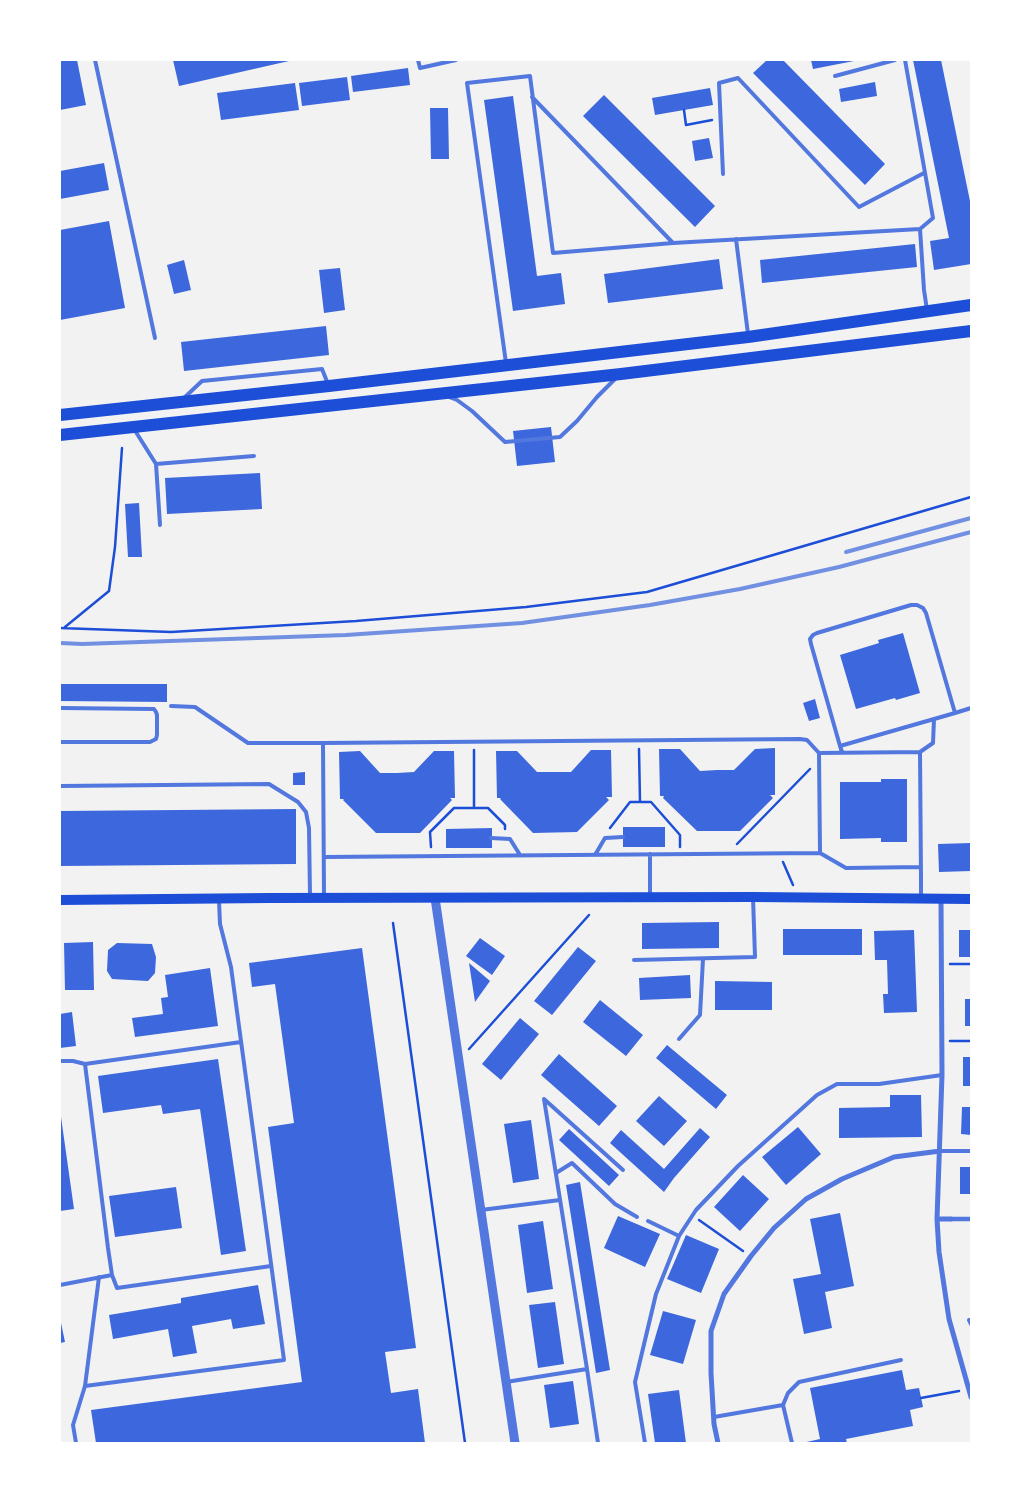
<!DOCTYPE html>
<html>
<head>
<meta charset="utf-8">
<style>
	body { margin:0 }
	#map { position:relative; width:1031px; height:1503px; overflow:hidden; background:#f2f2f2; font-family:"PT Serif",serif }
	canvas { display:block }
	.frame { position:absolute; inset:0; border:61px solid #fff; pointer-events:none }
</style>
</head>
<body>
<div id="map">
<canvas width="1031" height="1503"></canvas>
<div class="frame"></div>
</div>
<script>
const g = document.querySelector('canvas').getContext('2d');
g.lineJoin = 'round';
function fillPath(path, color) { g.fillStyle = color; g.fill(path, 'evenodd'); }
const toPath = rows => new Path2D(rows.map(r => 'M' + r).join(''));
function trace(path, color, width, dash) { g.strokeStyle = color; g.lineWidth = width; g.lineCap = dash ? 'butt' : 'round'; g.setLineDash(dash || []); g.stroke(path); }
fillPath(toPath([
	[60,60,77,60,86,105,60,110],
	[173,60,289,60,289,61,179,86],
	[767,60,783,60,885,164,865,185,753,73],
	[811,60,854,60,854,61,813,69],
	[913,60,941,60,971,206,971,264,934,270,930,241,949,238],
	[408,68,410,85,353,92,351,76],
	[347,77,350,100,302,106,299,83],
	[875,82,877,96,841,102,839,89],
	[295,83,299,110,221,120,217,93],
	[710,88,713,105,655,115,652,98],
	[604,95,715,206,695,227,583,116],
	[513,96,537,276,561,273,565,304,513,311,484,100],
	[430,108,448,108,449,159,431,159],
	[709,138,713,158,695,161,692,141],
	[104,163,109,190,60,199,60,171],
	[109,221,125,308,60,320,60,230],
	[915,244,917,267,762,283,760,260],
	[719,259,723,289,608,303,604,274],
	[184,260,191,290,174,294,167,265],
	[340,268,345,310,324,313,319,270],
	[326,326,329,355,184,371,181,342],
	[551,427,555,462,517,466,513,431],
	[260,473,262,509,167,514,165,478],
	[139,503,142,557,128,557,125,504],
	[903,633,920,693,896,700,895,698,856,709,840,655,879,643,878,640],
	[60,684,167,684,167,702,60,701],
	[815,699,820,718,809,721,803,703],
	[775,748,775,795,770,795,773,798,740,831,697,831,663,798,664,796,660,796,659,749,680,749,700,771,717,770,734,770,755,749],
	[591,750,611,750,612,797,606,797,609,800,577,832,533,833,500,799,501,798,497,798,496,751,517,751,537,772,571,772],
	[360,751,380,773,397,773,414,772,434,751,454,751,455,798,450,798,452,800,420,833,376,833,343,800,344,799,340,799,339,752],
	[305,772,305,785,293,785,293,773],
	[881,779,907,779,907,842,881,842,881,838,840,839,840,782,881,782],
	[296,809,296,864,60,866,60,811],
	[623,827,665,827,665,847,623,847],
	[492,828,492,848,446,848,446,829],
	[971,843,971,871,939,872,938,844],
	[719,922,719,948,642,949,642,923],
	[783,929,862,929,862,955,783,955],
	[914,930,917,1012,884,1013,883,994,888,994,887,960,875,960,874,931],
	[959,930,971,930,971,957,959,957],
	[480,938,505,956,492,975,466,956],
	[93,942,94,990,65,990,64,943],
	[117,943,152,944,156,957,155,973,148,981,112,979,107,971,108,950],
	[578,947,596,961,552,1015,534,1001],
	[362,948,416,1348,385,1352,391,1393,418,1389,425,1443,96,1443,91,1410,302,1382,268,1127,294,1123,275,984,252,987,249,963],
	[469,963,490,981,475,1002],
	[210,968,218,1026,135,1037,132,1018,163,1014,161,998,168,997,165,975],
	[690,975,691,998,640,1000,639,978],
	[715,981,772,982,772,1010,715,1010],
	[965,999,971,999,971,1026,965,1026],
	[600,1000,643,1035,626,1056,583,1022],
	[72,1012,76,1046,60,1048,60,1014],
	[520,1018,539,1034,501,1080,482,1064],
	[667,1045,727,1095,716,1109,656,1058],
	[559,1054,617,1106,599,1126,541,1075],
	[963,1057,971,1057,971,1086,963,1086],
	[218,1059,246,1251,221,1255,200,1109,163,1114,161,1105,103,1113,98,1076],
	[890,1095,921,1095,922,1137,839,1138,839,1108,890,1107],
	[659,1096,687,1121,664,1146,636,1121],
	[962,1107,971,1107,971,1135,961,1134],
	[60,1117,61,1117,74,1209,60,1211],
	[531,1120,539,1179,513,1183,504,1124],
	[798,1127,821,1154,786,1185,762,1157],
	[700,1128,710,1137,674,1178,664,1192,610,1143,621,1130,664,1169],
	[569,1129,619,1175,609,1186,559,1140],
	[960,1167,971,1167,971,1194,960,1194],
	[743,1175,769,1199,740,1231,714,1207],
	[580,1182,610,1370,596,1373,566,1185],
	[176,1187,182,1228,115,1237,109,1196],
	[840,1213,854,1286,825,1292,832,1328,804,1334,793,1279,821,1274,810,1219],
	[618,1216,660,1234,645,1267,604,1248],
	[543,1221,553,1289,527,1293,518,1225],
	[686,1235,719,1249,701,1293,667,1279],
	[258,1285,265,1324,233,1329,231,1319,192,1326,197,1353,173,1357,168,1329,113,1339,109,1315,181,1303,181,1298],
	[555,1302,564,1364,538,1368,529,1305],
	[663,1311,696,1320,683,1364,650,1355],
	[60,1318,65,1342,60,1343],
	[902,1370,906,1390,919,1388,923,1407,910,1410,913,1426,846,1439,847,1443,802,1443,820,1439,810,1388],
	[573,1381,579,1424,550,1428,544,1385],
	[679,1390,686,1443,655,1443,648,1394]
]), '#3d67dc');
trace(toPath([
	[684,110,686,125,712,120],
	[65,627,109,591,115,547,122,448],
	[60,628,171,632,356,621,526,607,647,592,971,497],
	[639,749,640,802,651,802,680,835,680,847],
	[474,808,488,808,505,825,505,829],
	[610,828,630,802,640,802],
	[737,844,810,769],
	[431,847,430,832,454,808,474,808,474,750],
	[783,862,793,885],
	[393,923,465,1443],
	[950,964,971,964],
	[950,1041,971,1041],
	[469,1049,589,915],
	[699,1220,743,1251],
	[921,1398,959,1391]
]), '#1d4ed8', 2.5);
trace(toPath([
	[95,60,155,338],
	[418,60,420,68,456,60],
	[905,60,933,218,920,229,924,290,927,310],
	[835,76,895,60],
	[532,97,673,243],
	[723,174,719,83,738,78,859,207,924,173],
	[736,239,748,334],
	[506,363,467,83,530,76,553,253,673,243,920,229],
	[185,397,202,381,322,369,328,384],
	[449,397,457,400,472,411,505,442,560,437,577,421,597,397,615,379],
	[134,429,156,464,160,525],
	[156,464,254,456],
	[171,706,195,707,248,743,323,743],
	[60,708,154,709,156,712,157,715,157,735,156,739,150,742,60,742],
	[955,713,971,708],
	[840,746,955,713,926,613,923,608,917,605,911,605,817,633,813,635,810,639,811,644,840,746,842,752],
	[920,752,933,743,934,719],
	[60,786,269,784,298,802,306,812,309,828,310,896],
	[491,838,510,839,520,855],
	[650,854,650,897],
	[595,855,605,838,623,837],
	[324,857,820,853],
	[921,867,846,868,820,853,819,753,920,752,921,879,921,897],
	[324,896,323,743,800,739,807,740,819,753],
	[634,960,755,957,753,897],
	[679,1039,700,1015,703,959],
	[60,1061,73,1061,85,1064,241,1042],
	[85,1064,108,1248,112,1275,117,1288,271,1266],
	[940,1151,971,1151],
	[556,1173,572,1163,615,1204,637,1217],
	[481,1210,560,1200],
	[648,1221,679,1236],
	[60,1285,112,1275],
	[971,1320,969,1320,971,1324],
	[587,1369,598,1443],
	[506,1382,587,1369,544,1099,623,1170],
	[85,1386,99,1277],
	[714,1417,783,1405],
	[76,1443,73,1425,85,1386,284,1360,231,967,220,924,219,901],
	[645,1443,635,1382,656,1294,679,1236,696,1210,738,1166,817,1095,837,1084,879,1084,942,1075],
	[792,1443,783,1405,788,1393,799,1382,901,1360]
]), '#5277de', 4);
trace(toPath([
	[951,1219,971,1219]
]), '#5277de', 4.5);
trace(toPath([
	[941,899,942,1075,937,1219,939,1252,949,1319,971,1397],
	[937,1219,951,1219],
	[718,1443,714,1424,711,1373,711,1331,724,1294,751,1256,774,1228,806,1199,842,1179,894,1157,940,1151]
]), '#5277de', 5);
trace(toPath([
	[435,898,515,1443]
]), '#5277de', 9);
trace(toPath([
	[60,900,269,898,753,897,971,899]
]), '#1d4ed8', 10);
trace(toPath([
	[60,415,329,386,748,337,971,305],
	[60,435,621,374,971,331]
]), '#1d4ed8', 12);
trace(toPath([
	[846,552,971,518],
	[60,643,82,644,346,635,522,623,650,605,740,589,839,567,971,532]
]), '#7290e2', 4);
</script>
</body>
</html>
